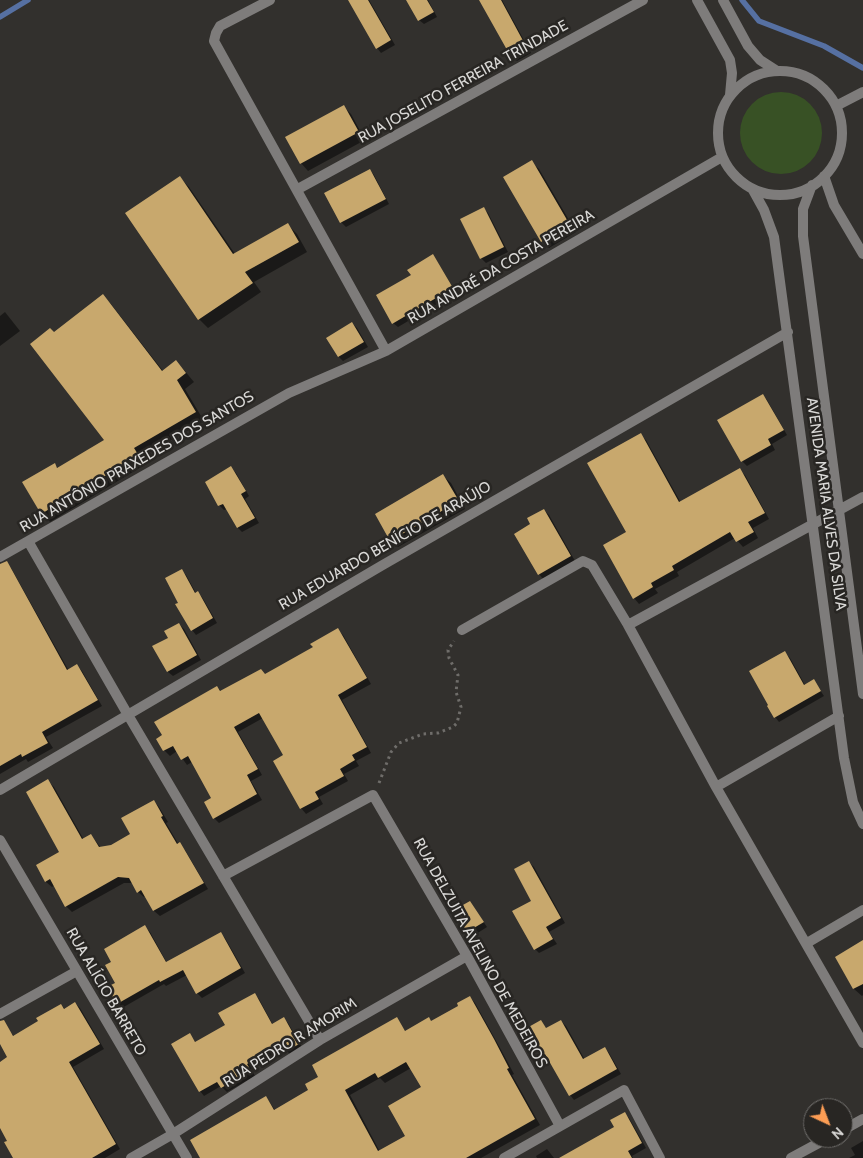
<!DOCTYPE html>
<html>
<head>
<meta charset="utf-8">
<style>
	body { margin:0 }
	#map { position:relative; width:863px; height:1158px; overflow:hidden; background:#32302d; font-family:Cabin,sans-serif }
	canvas { display:block }
	.north { position:absolute; left:803px; top:1098px; width:50px; height:50px; box-sizing:border-box; background:#282623; border:1px solid #6f6d6b; border-radius:50%; rotate:137deg; font-size:14px; font-weight:700; line-height:20px; text-align:center; color:#d9d8d6 }
	.north::after { content:''; display:block; margin:auto; width:18px; height:22px; background:#fc9d54; clip-path:polygon(50% 0,100% 100%,50% 72%,0 100%) }
</style>
</head>
<body>
<div id="map">
<canvas width="863" height="1158"></canvas>
<div class="north">N</div>
</div>
<script>
const g = document.querySelector('canvas').getContext('2d');
g.lineJoin = 'round';
function fillPath(path, color) { g.fillStyle = color; g.fill(path, 'evenodd'); }
const toPath = rows => new Path2D(rows.map(r => 'M' + r).join(''));
function trace(path, color, width, dash) { g.strokeStyle = color; g.lineWidth = width; g.lineCap = dash ? 'butt' : 'round'; g.setLineDash(dash || []); g.stroke(path); }
function label(font, color, halo, rows, align = 'center') {
  g.font = font + ' Cabin,sans-serif'; g.lineWidth = 5; g.setLineDash([]); g.textBaseline = 'middle'; g.strokeStyle = halo; g.fillStyle = color; for (const [text, x, y, turn = 0] of rows) {
    g.save(); g.translate(x, y); g.rotate((+turn || 0) * Math.PI / 180); g.textAlign = isNaN(turn) ? turn : align; if (halo) g.strokeText(text, 0, 0); g.fillText(text, 0, 0); g.restore();
  }
}
fillPath(toPath([
	'740 133a41 41 0 1 1 82 0a41 41 0 1 1-82 0Z'
]), '#385125');
fillPath(toPath([
	[349,0,369,0,395,45,381,53,377,48],
	[408,0,428,0,437,17,424,24,419,20],
	[480,0,502,0,531,53,517,61,512,57],
	[344,107,351,114,365,140,308,171,301,163],
	[531,162,539,169,576,232,549,248,542,241],
	[370,170,374,175,389,204,346,227,341,222,326,194],
	[180,178,189,187,235,254,287,224,297,234,307,252,254,282,261,292,208,328,199,319],
	[484,209,488,213,508,252,486,263,481,258],
	[432,256,437,261,456,293,398,327,393,323,413,276],
	[103,296,111,304,163,371,176,362,184,370,194,382,185,389,204,421,142,457,146,464,50,522,42,513,54,465,58,468,106,440,54,334],
	[5,312,20,331,0,346,0,316],
	[352,323,357,328,368,347,343,361,338,356],
	[763,395,767,400,787,435,772,444,775,450,747,466,742,461],
	[640,435,646,440,681,503,739,470,745,475,769,519,753,528,758,538,743,547,735,538,677,572,679,576,655,589,658,593,639,604,634,598,628,533],
	[231,468,236,473,249,496,245,499,259,523,242,532,238,528,227,509,224,510,219,505],
	[443,476,451,483,465,509,398,547,391,540],
	[544,510,549,515,575,561,543,579,539,574,532,525],
	[6,563,11,568,69,671,77,666,82,671,102,706,46,737,53,748,28,762,26,759,0,774,0,566],
	[181,570,186,575,196,593,198,593,202,597,217,623,196,635,192,630,179,603],
	[179,624,184,629,201,660,173,676,168,672,154,647,169,638],
	[338,630,343,635,371,684,342,700,371,753,356,761,359,766,344,774,348,781,319,797,323,804,306,814,301,808,284,756,263,718,238,732,262,775,251,781,262,800,219,823,214,818,213,798,192,762,187,765,177,751,170,756,164,750,217,687,222,692,266,675,314,648],
	[785,653,790,658,805,685,814,681,824,696,779,722,775,717],
	[48,781,54,787,84,840,91,835,101,848,111,846,132,835,154,801,159,807,168,822,166,823,179,845,185,850,208,889,160,916,154,911,146,896,144,897,138,892,134,883,124,883,72,912,66,906,55,885,52,887,46,882,37,866,61,852],
	[529,862,534,867,565,923,549,932,557,944,539,953,535,949,533,901],
	[470,902,487,927,473,936,468,931],
	[145,927,150,932,167,963,220,933,225,938,245,973,202,998,197,993,187,975,166,986,164,984,122,1008,118,1003,116,983],
	[863,942,863,995,862,996,854,989,836,957],
	[254,994,259,999,273,1025,284,1019,288,1023,303,1049,291,1055,285,1049,251,1069,255,1076,227,1092,221,1086,204,1096,200,1091,190,1035,196,1043,227,1025],
	[470,997,475,1003,499,1046,514,1074,512,1075,540,1125,481,1158,201,1158,266,1097,275,1110,310,1091,320,1078,396,1019,406,1032,429,1019,432,1022,460,1006],
	[411,1068,423,1088,407,1136,380,1152,350,1095,380,1078,385,1083],
	[75,1003,80,1008,104,1049,73,1067,120,1149,105,1158,16,1158,0,1126,0,1063,9,1058,0,1042,0,1035,8,1030,15,1037,40,1022,61,1005,65,1009],
	[561,1021,566,1026,585,1060,605,1048,609,1053,621,1074,574,1100,570,1095,549,1058,546,1060,541,1056,541,1022,547,1029],
	[624,1113,629,1118,646,1148,632,1156,633,1158,561,1158,616,1127],
	[863,1141,863,1158,849,1158,855,1155,851,1148],
	[547,1149,554,1158,537,1158,536,1156]
]), '#0007');
trace(toPath([
	[742,0,759,21,824,46,863,68],
	[0,17,28,0]
]), '#5670a2', 5.5);
fillPath(toPath([
	[348,0,368,0,391,40,376,49],
	[406,0,427,0,434,12,418,21],
	[479,0,501,0,527,48,511,57],
	[344,105,359,132,300,164,285,137],
	[532,160,570,225,541,242,503,177],
	[370,169,386,199,340,223,324,193],
	[180,176,233,254,288,223,299,242,245,272,253,283,198,320,125,213],
	[484,207,504,247,480,259,460,219],
	[433,254,453,288,392,324,376,295,411,275,407,270],
	[103,294,162,371,176,360,186,373,177,380,196,412,134,448,139,456,41,514,22,482,55,463,57,468,104,440,30,344,50,328,54,332],
	[352,322,364,342,338,357,326,338],
	[763,394,784,430,768,439,771,445,741,462,717,420],
	[641,433,679,502,740,468,765,513,748,522,754,532,736,542,730,532,672,566,674,570,651,583,653,587,633,599,603,545,626,532,587,463],
	[231,466,246,491,241,494,255,518,237,528,223,504,218,506,205,482],
	[443,474,459,501,390,541,375,514],
	[544,509,571,556,538,575,514,534,530,524,527,518],
	[7,561,67,670,77,664,98,700,42,732,48,743,22,757,21,754,0,766,0,564],
	[182,569,195,593,198,591,213,618,191,631,175,604,178,603,165,578],
	[179,623,197,655,167,672,152,646,168,638,164,631],
	[338,628,367,678,338,695,367,747,352,755,355,760,340,769,344,776,315,792,319,799,300,809,273,761,283,755,259,713,234,727,258,769,247,775,257,794,213,819,204,802,211,798,188,756,181,760,173,746,163,751,156,739,162,735,154,722,217,686,220,691,261,669,265,674,313,647,310,644],
	[785,651,804,685,814,679,821,691,774,718,767,706,768,705,749,671],
	[48,779,82,839,91,834,99,847,111,845,130,834,121,818,154,800,163,816,161,817,177,844,180,842,204,883,153,911,141,890,137,893,129,878,118,877,65,907,50,879,45,882,36,865,59,852,26,792],
	[529,861,561,918,546,927,553,939,534,950,512,911,531,901,514,869],
	[470,901,484,922,467,932,454,910],
	[145,925,166,962,221,932,241,968,196,994,183,970,160,982,159,980,117,1004,107,987,115,983,105,965,111,962,104,949],
	[863,940,863,984,853,989,835,957],
	[255,993,272,1024,284,1017,299,1044,285,1052,281,1045,247,1064,251,1071,221,1088,217,1082,199,1092,171,1044,190,1033,195,1042,225,1025,218,1013],
	[470,996,494,1039,509,1068,507,1069,535,1119,466,1158,200,1158,190,1140,266,1096,274,1110,308,1090,305,1084,318,1077,312,1065,397,1017,405,1031,429,1017,431,1021,458,1006,457,1003],
	[406,1062,421,1087,388,1106,405,1136,378,1151,345,1090,375,1073,378,1078],
	[75,1002,100,1044,69,1062,116,1144,92,1158,13,1158,4,1142,7,1141,0,1128,0,1062,7,1057,0,1044,0,1021,4,1020,13,1036,38,1021,36,1018,61,1004,64,1009],
	[541,1020,546,1028,561,1020,583,1059,605,1047,617,1069,569,1096,545,1054,540,1056,525,1029],
	[625,1112,642,1143,628,1151,632,1158,559,1158,614,1127,610,1120]
]), '#c8a86d');
trace(toPath([
	[379,783,391,752,399,743,423,734,438,733,453,727,457,723,461,707,456,692,458,675,449,658,448,650,454,641]
]), '#6f6d6a', 3, [2.5, 4]);
trace(toPath([
	[270,0,220,26,216,33,214,41,386,351],
	[697,0,730,60,732,73,730,95],
	[723,0,748,46,760,60,777,71],
	'718 133a62 62 0 1 1 124 0a62 62 0 1 1-124 0Z',
	[836,106,863,92],
	[824,176,834,205,863,254],
	[812,185,803,209,803,236,863,694],
	[298,189,643,0],
	[753,190,764,210,774,237,844,758,853,802,863,824],
	[28,541,128,715,320,1040],
	[0,557,289,393,386,351,722,157],
	[628,625,863,497],
	[462,630,583,561,592,565,628,625,716,787,863,1043],
	[716,787,839,716],
	[0,790,381,566,788,332],
	[0,840,187,1158],
	[223,876,373,795,467,956,560,1126],
	[807,943,863,910],
	[0,1014,77,971],
	[843,1130,863,1119],
	[131,1158,173,1134,320,1040,467,956],
	[504,1158,624,1090,660,1158],
	[791,1158,828,1138]
]), '#7e7c7b', 10);
label('15px', '#d9d8d6', '#282623', [
	["RUA JOSELITO FERREIRA TRINDADE",463,82,-29],
	["RUA ANDRÉ DA COSTA PEREIRA",501,267,-30],
	["RUA ANTÔNIO PRAXEDES DOS SANTOS",137,462,-30],
	["AVENIDA MARIA ALVES DA SILVA",826,504,82],
	["RUA EDUARDO BENÍCIO DE ARAÚJO",385,546,-30],
	["RUA DELZUITA AVELINO DE MEDEIROS",480,953,61],
	["RUA ALÍCIO BARRETO",106,992,60],
	["RUA PEDRO R AMORIM",290,1043,-32]
]);
</script>
</body>
</html>
